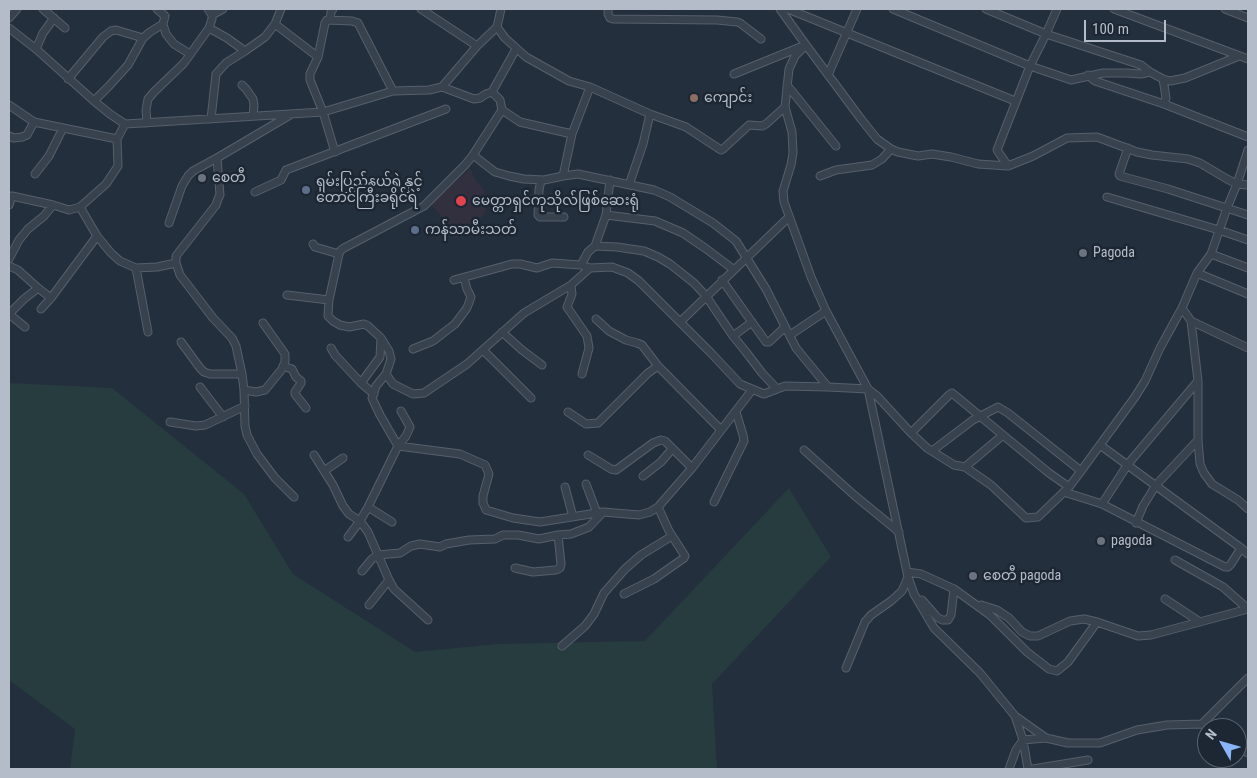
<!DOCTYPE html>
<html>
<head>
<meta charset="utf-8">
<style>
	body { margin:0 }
	#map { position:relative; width:1257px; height:778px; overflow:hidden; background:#242f3e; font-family:"Roboto Condensed",sans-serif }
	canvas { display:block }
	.frame { position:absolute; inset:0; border:10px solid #b4bcc9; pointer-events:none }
	.north { position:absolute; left:1197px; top:718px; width:50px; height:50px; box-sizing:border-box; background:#1d2633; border:1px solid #59626f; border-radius:50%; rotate:308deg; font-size:14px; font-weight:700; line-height:20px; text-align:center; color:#b4bcc9 }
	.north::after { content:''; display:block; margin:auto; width:18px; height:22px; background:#8ab4f8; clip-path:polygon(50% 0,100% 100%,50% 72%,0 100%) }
	.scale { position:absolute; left:1084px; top:20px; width:82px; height:22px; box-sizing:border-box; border:2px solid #b4bcc9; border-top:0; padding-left:6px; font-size:15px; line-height:18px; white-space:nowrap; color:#b4bcc9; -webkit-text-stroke:4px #1d2633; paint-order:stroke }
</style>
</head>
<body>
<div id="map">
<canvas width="1257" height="778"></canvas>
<div class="frame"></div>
<div class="north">N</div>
<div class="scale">100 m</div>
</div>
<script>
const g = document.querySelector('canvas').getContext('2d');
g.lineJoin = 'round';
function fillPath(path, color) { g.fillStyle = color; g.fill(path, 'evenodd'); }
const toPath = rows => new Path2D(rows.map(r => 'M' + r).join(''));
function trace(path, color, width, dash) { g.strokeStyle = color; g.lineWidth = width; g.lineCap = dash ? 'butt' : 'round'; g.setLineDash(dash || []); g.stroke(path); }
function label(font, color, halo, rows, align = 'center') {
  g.font = font + ' "Roboto Condensed","Noto Sans Myanmar",sans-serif'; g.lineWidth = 5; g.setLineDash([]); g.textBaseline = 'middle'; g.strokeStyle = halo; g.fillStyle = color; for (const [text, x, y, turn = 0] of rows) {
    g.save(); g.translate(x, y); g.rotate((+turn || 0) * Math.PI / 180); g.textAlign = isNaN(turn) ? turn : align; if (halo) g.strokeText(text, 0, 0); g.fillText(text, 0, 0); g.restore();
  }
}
fillPath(toPath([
	[470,169,477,183,480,184,488,198,485,214,455,239,448,231,452,227,430,204]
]), '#32303f');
fillPath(toPath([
	[9,383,112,388,244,494,293,574,415,652,497,644,645,641,789,488,831,557,712,684,717,769,70,769,75,729,9,680]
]), '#263c3f');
const minor = toPath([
	[43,9,65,28],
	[157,9,165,16,163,24,166,34,174,44,190,54],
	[421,9,477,46],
	[608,9,608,14,610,18,613,19,717,20,737,22,740,23,761,39],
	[780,9,806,45,861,119,877,139,891,149,898,152,918,156,932,154,951,157,978,164,1008,166,1033,156,1067,138,1097,137,1137,152,1152,155,1188,159,1200,163,1227,179,1237,184,1248,185],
	[788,9,1015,101],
	[893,9,1030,66,1071,80,1103,73,1127,73,1141,74,1150,72,1163,79,1170,81,1185,78,1239,56],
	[986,9,1046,34,1141,65,1150,72],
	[1114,9,1248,59],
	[1225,9,1248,18],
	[212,15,223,9],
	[9,18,17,9],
	[330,20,331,12,333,9],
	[275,24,318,57],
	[497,27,505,38,526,57,569,81,590,87,650,114,686,127,721,150,723,149,749,125,762,126,766,124,785,107],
	[9,28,36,49,94,101,110,114,125,124],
	[209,28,227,38,245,51],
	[806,45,795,56,789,69,785,107,792,132,793,153,791,165,783,191,784,202,811,277,826,311,868,389,908,577,914,594,934,628,980,673,1015,716,1046,738,1068,743,1100,743,1137,730,1167,725,1202,724,1209,728],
	[36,49,43,33,54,18],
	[734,74,803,46],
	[828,75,857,9],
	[1088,75,1095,81,1164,104,1248,137],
	[68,79,103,37,111,31,116,30,143,38],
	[1163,79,1165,91,1166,98,1164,104],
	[242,85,246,89,253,99,254,105,253,116],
	[787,85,836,146],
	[492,92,516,49],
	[94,101,109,86,128,65,143,38,150,32,163,24],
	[9,105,34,122],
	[502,110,520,122,572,134],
	[290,115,217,158,220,195,218,199,216,205,176,256,176,263,180,275,190,288,213,318,232,338,236,346,242,374,244,390,245,426,247,435,257,454,275,478,294,497],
	[211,119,216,74,226,63,245,51,265,37,275,24,281,9],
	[147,123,146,110,148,99,154,92,184,63,209,28,212,19,212,15,208,9],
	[9,136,14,138,22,137,27,135,34,122,117,139,125,124,323,112,393,91,429,90,442,87,477,46,497,27,501,9],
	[1128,148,1119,174,1120,176,1168,189,1248,215],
	[335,152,323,112,310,80,310,74,318,57,325,23,327,20,352,21,358,23,393,91],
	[473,155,495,172,509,176,524,179,544,180,563,176,578,174,654,190,670,197,713,223,736,241,766,289,796,348,828,387],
	[1008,166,997,150,1030,66,1046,34,1057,9],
	[35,174,49,156,63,128],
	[563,176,572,134,590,87],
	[820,176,836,170,872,165,882,159,891,149],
	[541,180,539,190,538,215,540,217,564,217],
	[629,185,643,144,650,114],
	[255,192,281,180,286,170,446,109],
	[1107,197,1219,230,1248,240],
	[9,205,12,196,53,205,69,210,80,207,106,184,118,166,117,139],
	[80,207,97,236,111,253,120,261,136,268,148,332],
	[606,215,655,221,683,233,705,248,733,269],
	[169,223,182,186,188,176,193,171,217,158],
	[313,244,315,247,339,254],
	[595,246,617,247,644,251,658,257,670,264,694,283,706,296,733,336,746,352,762,373,777,389],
	[1211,254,1248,268],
	[9,259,19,240,28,229,44,216,53,205],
	[581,265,588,252,595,246,606,215,610,180],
	[9,266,18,270,38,288,51,298],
	[136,268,157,267,176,263],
	[1197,273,1248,294],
	[454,280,512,264,520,264,537,268,552,263,581,265,590,268,612,267,628,273,639,281,711,353,740,384,764,394,785,386,828,387,868,389,877,396,911,433,927,448,954,465,965,467,991,485,1026,518,1038,517,1069,487,1081,471,1135,397,1145,381,1160,348,1182,308,1197,273,1211,254,1227,208,1237,184,1248,150],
	[722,280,766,342,769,342,785,327],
	[571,285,572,294,567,307,587,336,589,348,582,374],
	[287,295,329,300],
	[1182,308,1191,321,1198,381,1198,440,1200,464,1204,473,1212,484,1238,500,1248,509],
	[41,309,51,298,97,236],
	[9,314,24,299,38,288],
	[9,314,25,327],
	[596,319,609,331,626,340,637,343,642,345,658,366],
	[1191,321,1248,348],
	[680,322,789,217],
	[502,332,522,350,542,365],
	[790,335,826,311],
	[733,336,752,322],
	[181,342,200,368,204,372,210,374,242,374],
	[331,348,335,355,361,383,374,394],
	[413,349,433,341,455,324,467,308,471,297,467,289,464,278],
	[483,350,531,398],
	[283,366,292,369,296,377,301,381,301,383,295,392,295,394,306,408],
	[386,374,393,384,413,394,424,393,467,364,524,313,571,285,590,268],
	[361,383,380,357,381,338],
	[200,387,223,417],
	[244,390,256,392,265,390,282,369,285,362,285,354,263,323],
	[401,411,410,427,406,436,398,446,460,454,485,465,489,474,483,496,483,503,486,510,513,518,540,522,603,512,639,515,650,512,658,507,692,468,752,390],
	[568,412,586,424,598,423,648,373,658,366,721,430],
	[170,422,196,426,205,425,245,406],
	[911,433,949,395,952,393,1049,473,1069,487],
	[1100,445,1241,548,1248,554],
	[804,450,854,495,899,532],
	[932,451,973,420,998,407,1008,413,1081,471],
	[314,455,333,485,343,506,349,514,360,521,368,532,389,580,394,589,428,620],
	[588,455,611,469,616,470,653,443,661,440,665,441,692,468],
	[965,467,1003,435],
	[324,471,343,458],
	[643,476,661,462,672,449],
	[586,484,597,513],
	[565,487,573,517],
	[1064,492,1102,504,1225,567,1228,567,1231,564,1241,548],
	[714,502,744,441,743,435,736,412],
	[1102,504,1128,464,1198,381],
	[368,507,392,522],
	[1136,523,1143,506,1156,485,1198,440],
	[348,537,360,521,368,507,398,446,380,415,372,398,376,386,386,374,391,359,389,351,381,338,368,326,364,324,349,327,340,325,333,321,328,316,329,300,339,254,341,250,344,248,424,206,465,165,473,155,502,110,500,100,492,92,486,94,480,98,474,99,442,87],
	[1175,560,1223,587,1248,609],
	[515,568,533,572,556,570,560,568,561,564,558,535],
	[362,571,372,559,378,555,400,553,411,546,420,544,440,547,446,544,469,540,495,539,503,535,518,535,539,539,558,535,571,534,589,527,603,512],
	[907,572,921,574,954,589,990,615,1027,652,1049,669,1057,671,1068,662,1097,622,1138,636,1151,635,1248,609],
	[624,594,654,579,684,558,685,556,669,531,658,507],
	[1165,599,1200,622],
	[922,600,937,617,942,620,948,620,951,615,954,589],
	[369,605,389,580],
	[981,605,997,610,1009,618,1022,632,1030,636,1038,636,1070,621,1084,619,1097,622],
	[562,646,585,626,594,614,604,593,625,569,641,555,672,536],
	[846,668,865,622,871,615,891,601,902,591,908,577],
	[1015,716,1023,740,1028,769],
	[1202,724,1248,678],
	[1237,746,1248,753],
	[1009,769,1016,750,1023,740,1045,738],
	[1033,769,1088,760]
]);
trace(minor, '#565f6c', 9);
trace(minor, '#38414e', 7);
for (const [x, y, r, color] of [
	[694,98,5,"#8d6e63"],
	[202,178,5,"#6b7280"],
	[306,190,5,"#5c6f8a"],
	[461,201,6,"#e0444e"],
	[415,230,5,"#5c6f8a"],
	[1083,253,5,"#6b7280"],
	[1101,541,5,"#6b7280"],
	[973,576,5,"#6b7280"]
]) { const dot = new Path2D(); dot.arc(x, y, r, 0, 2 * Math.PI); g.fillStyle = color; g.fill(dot); trace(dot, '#1d2633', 2); }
label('14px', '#b4bcc9', '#1d2633', [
	["ကျောင်း",704,98],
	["စေတီ",212,178],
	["ရှမ်းပြည်နယ်ရဲ နှင့်",316,182],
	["တောင်ကြီးခရိုင်ရဲ",316,198],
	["မေတ္တာရှင်ကုသိုလ်ဖြစ်ဆေးရုံ",472,201],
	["ကန်သာမီးသတ်",425,230],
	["Pagoda",1093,253],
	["pagoda",1111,541],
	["စေတီ pagoda",983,576]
], 'left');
</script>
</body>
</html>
